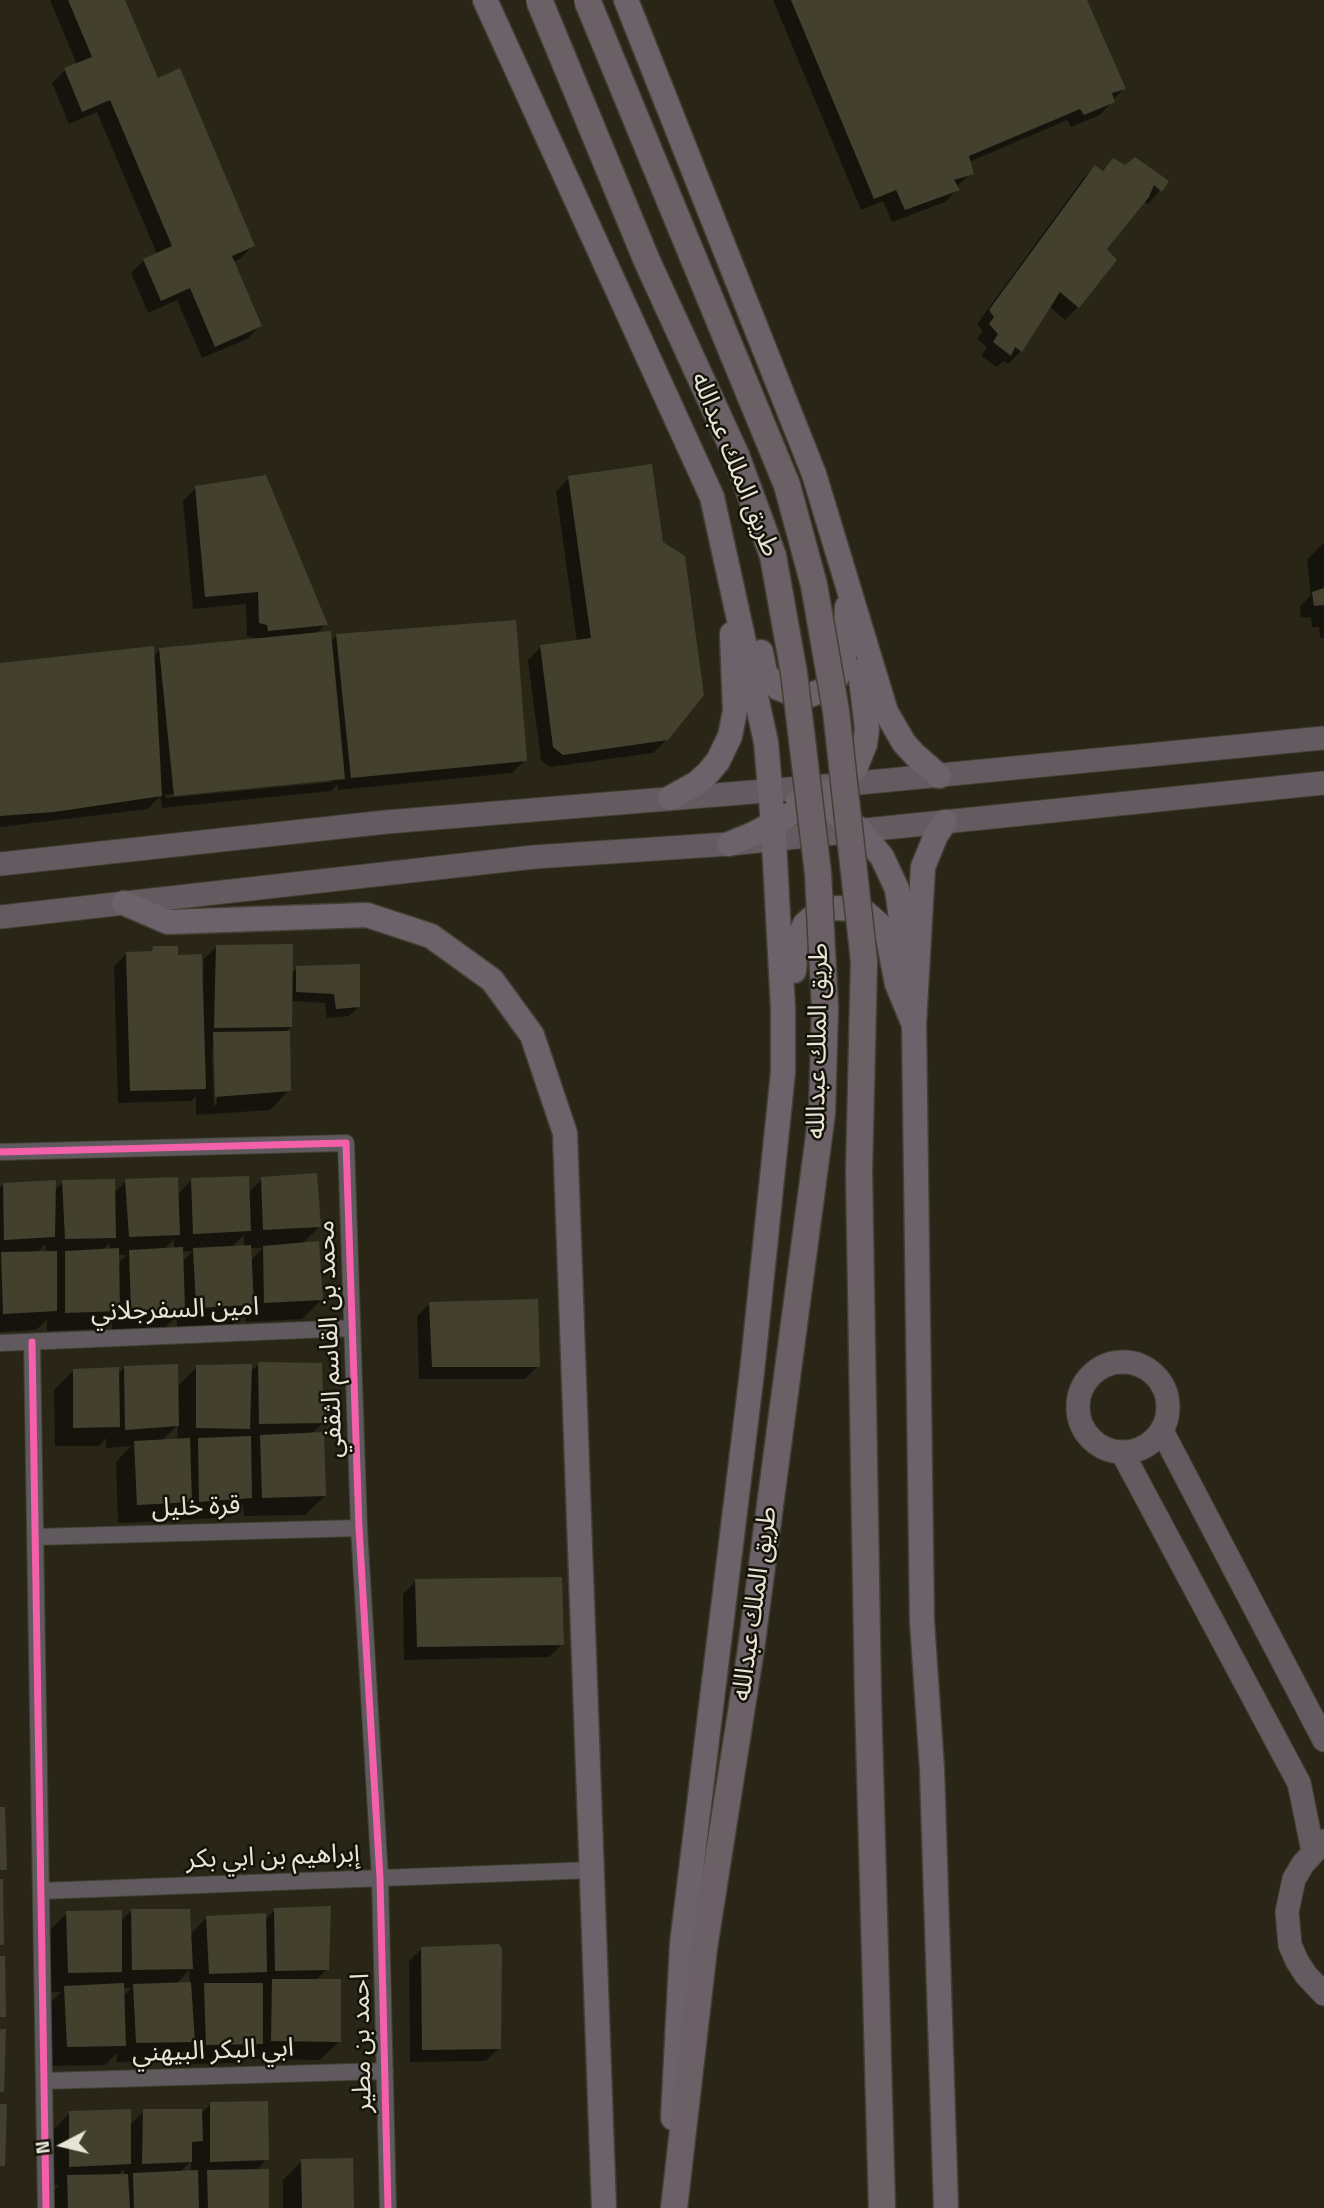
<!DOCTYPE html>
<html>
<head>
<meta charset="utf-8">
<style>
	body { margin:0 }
	#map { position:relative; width:1324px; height:2208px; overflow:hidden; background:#292618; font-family:"Titillium Web",sans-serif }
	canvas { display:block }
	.north { position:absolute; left:28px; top:2110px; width:70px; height:70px; -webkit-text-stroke:5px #151309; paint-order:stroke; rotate:263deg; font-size:19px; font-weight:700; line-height:28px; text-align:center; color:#e6e4d5 }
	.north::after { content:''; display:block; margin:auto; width:24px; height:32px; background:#e6e4d5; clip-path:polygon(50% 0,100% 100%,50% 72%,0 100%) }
</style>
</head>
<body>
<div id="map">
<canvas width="1324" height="2208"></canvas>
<div class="north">N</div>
</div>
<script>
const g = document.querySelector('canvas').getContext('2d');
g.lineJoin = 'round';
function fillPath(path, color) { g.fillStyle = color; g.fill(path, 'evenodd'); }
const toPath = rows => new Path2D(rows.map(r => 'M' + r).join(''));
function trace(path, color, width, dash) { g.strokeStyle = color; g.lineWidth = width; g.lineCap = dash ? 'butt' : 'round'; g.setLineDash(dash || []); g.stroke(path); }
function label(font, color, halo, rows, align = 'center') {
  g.font = font + ' "Titillium Web","Noto Sans Arabic",sans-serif'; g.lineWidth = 5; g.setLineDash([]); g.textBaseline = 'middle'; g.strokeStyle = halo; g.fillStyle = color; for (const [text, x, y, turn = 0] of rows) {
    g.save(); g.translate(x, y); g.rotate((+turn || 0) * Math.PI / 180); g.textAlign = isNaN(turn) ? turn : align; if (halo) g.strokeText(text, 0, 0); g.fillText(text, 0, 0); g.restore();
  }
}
fillPath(toPath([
	[50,0,123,0,157,80,253,246,240,259,233,262,260,326,247,339,202,358,177,300,148,313,131,273,144,260,157,254,97,112,69,124,52,83,65,70,77,65],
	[773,0,1085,0,1124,88,1100,115,1071,127,1067,120,969,162,972,173,956,187,958,189,945,202,892,222,883,201,861,210],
	[1113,160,1125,167,1167,182,1148,204,1144,201,1104,250,1115,260,1078,307,1065,320,1049,306,1021,351,1008,364,1003,361,997,367,981,356,987,348,977,338,983,331,977,324,1082,180,1095,167,1102,172],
	[569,478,667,739,653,753,550,767,541,760,528,660,541,647,577,642,556,491],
	[196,488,326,624,316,634,330,642,336,636,525,760,512,773,338,790,338,784,331,791,162,808,160,796,148,809,0,827,0,665,153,657,160,649,261,639,247,636,246,604,193,609,183,501],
	[332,778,332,782,166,798,165,795],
	[1324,542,1324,638,1320,638,1319,627,1312,627,1311,617,1301,618,1300,606,1311,595,1307,560],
	[217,946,291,974,297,968,359,1007,349,1016,327,1018,325,1003,291,1001,291,1027,284,1033,289,1090,270,1110,196,1115,196,1096,191,1101,118,1103,114,966,127,953,149,953,153,948,177,957,200,976,203,976,204,959],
	[212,1050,215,1050,217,1105,214,1105],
	[262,1179,319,1227,302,1244,321,1300,302,1319,246,1322,245,1311,233,1324,177,1327,177,1316,164,1328,112,1330,112,1316,99,1329,47,1331,47,1320,36,1330,0,1332,0,1188,3,1185,54,1191,63,1182,114,1193,126,1181,177,1195,192,1180,248,1193],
	[244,1235,244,1247,231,1248],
	[174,1239,174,1249,163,1250],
	[109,1243,110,1250,102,1251],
	[45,1244,46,1253,37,1253],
	[249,1248,263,1248,250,1261],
	[193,1251,182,1262,182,1252],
	[117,1255,127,1255,117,1264],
	[430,1303,538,1366,525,1379,419,1379,417,1316],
	[259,1364,323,1423,311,1434,325,1496,305,1515,244,1516,243,1504,231,1517,180,1520,180,1512,171,1521,118,1523,116,1462,131,1446,106,1448,106,1438,99,1446,55,1446,54,1390,73,1371,117,1375,125,1367,177,1387,197,1367,250,1372],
	[178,1425,177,1441,161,1441],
	[416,1581,562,1644,549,1657,404,1660,403,1594],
	[275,1910,327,1969,315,1981,340,2041,320,2060,253,2059,253,2052,242,2063,187,2064,187,2049,174,2061,117,2062,117,2053,105,2065,48,2066,46,2007,61,1992,49,1992,48,1932,67,1913,120,1922,131,1911,190,1935,207,1917,264,1921],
	[189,1970,190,1984,175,1985,181,1979],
	[122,1988,132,1988,122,1997],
	[422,1948,499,2048,486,2061,410,2062,409,1961],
	[210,2104,267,2159,255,2171,267,2208,48,2208,48,2196,59,2185,51,2185,51,2132,70,2113,129,2126,144,2111,201,2114],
	[191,2161,191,2172,179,2173],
	[124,2169,124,2176,117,2176],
	[302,2161,352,2208,283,2208,283,2180]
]), '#0007');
fillPath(toPath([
	[68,0,125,0,158,78,180,68,255,246,232,256,262,326,215,347,190,288,161,301,143,259,172,246,110,100,82,112,64,68,92,57],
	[791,0,1087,0,1126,89,1112,93,1115,102,1084,115,1080,109,969,156,974,174,954,180,960,190,905,210,896,190,874,199],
	[1135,157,1169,181,1162,192,1154,185,1149,197,1107,249,1117,260,1079,308,1060,292,1022,352,1015,347,1011,356,993,342,998,334,989,324,994,317,989,310,1095,165,1103,171,1113,158,1125,165],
	[652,464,663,542,685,556,704,695,668,740,563,755,553,747,540,645,591,638,568,476],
	[266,475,328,625,268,631,267,625,259,623,258,592,205,597,195,486],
	[1324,588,1324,605,1314,606,1312,592],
	[516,620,527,761,351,778,336,634],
	[331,631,345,779,174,796,159,648],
	[154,646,162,796,54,812,0,816,0,663],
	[293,944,292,1027,214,1028,216,945],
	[153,946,178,946,178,955,202,954,206,1089,130,1091,126,952,152,951],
	[360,964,360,1007,336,1009,334,994,296,992,296,966],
	[290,1031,291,1091,215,1097,213,1032],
	[317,1173,321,1227,263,1230,261,1177],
	[249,1176,251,1231,193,1234,191,1178],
	[178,1177,180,1235,129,1237,125,1179],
	[115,1179,116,1238,65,1239,62,1180],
	[56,1180,55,1237,4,1240,3,1183],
	[319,1241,323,1300,264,1303,263,1246],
	[251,1245,254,1305,196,1308,193,1248],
	[183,1247,185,1309,131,1312,129,1250],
	[119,1248,120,1311,65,1313,65,1251],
	[57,1251,57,1311,3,1314,1,1252],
	[538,1299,540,1367,432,1367,429,1302],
	[258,1362,322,1363,324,1423,259,1424],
	[178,1364,179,1426,125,1430,124,1366],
	[252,1364,250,1429,196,1428,196,1365],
	[119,1367,120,1427,73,1428,73,1369],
	[324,1432,326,1496,262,1498,260,1435],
	[251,1436,252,1498,199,1502,198,1438],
	[190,1438,192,1502,137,1505,134,1441],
	[562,1577,564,1645,417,1647,415,1579],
	[0,1807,5,1807,7,1870,0,1870],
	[0,1879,3,1879,4,1945,0,1945],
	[331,1906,329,1970,275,1971,274,1908],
	[131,1909,190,1909,193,1969,132,1970],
	[122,1910,122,1972,68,1973,66,1911],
	[266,1913,267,1972,209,1974,206,1916],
	[499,1944,502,1949,501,2049,422,2050,421,1947],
	[0,1956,5,1956,6,2017,0,2017],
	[272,1979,341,1979,341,2042,271,2041],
	[191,1982,195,2042,136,2043,133,1984],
	[124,1983,126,2046,67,2047,64,1986],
	[204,1983,263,1983,263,2044,206,2045],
	[0,2029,6,2029,4,2092,0,2092],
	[268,2101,269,2160,210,2162,210,2102],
	[0,2104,7,2104,5,2166,0,2166],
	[131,2109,131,2164,69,2167,69,2111],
	[143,2109,202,2109,203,2141,192,2142,192,2162,142,2164],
	[353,2158,354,2208,302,2208,301,2159],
	[269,2169,269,2208,208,2208,207,2170],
	[198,2170,199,2208,134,2208,133,2173],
	[128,2174,130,2208,68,2208,67,2175]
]), '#43402e');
const minor = toPath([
	[0,1152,346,1143,359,1528,380,1878,388,2208],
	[32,1342,46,2208],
	[0,1343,352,1328],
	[35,1537,359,1528],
	[41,1891,592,1870],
	[44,2081,385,2071]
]);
const secondary = toPath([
	[0,864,386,822,838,785,1324,738],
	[0,917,534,857,729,844,1324,783],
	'1078 1407a45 45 0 1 1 90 0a45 45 0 1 1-90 0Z',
	[1162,1431,1324,1740],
	[1122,1452,1299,1783,1313,1851],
	[1324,1841,1303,1864,1294,1879,1287,1912,1290,1945,1297,1961,1306,1975,1324,1994]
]);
const primary = toPath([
	[485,0,712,497,766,742,773,823,783,1008,783,1072,752,1372,682,1944,673,2118],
	[626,0,814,474,886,712,904,743,915,755,939,776],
	[761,652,765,673,778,688,797,695,807,696,824,690,832,685,842,669,844,660,847,607],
	[670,798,697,783,708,773,718,761,730,736,735,711,732,634],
	[798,800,836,813,860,830,882,857,897,889,906,954],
	[945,822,936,835,923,867,914,1024,922,1621,932,1769,946,2208],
	[729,844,753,834,810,804,838,785,855,769,865,744,867,729,860,671],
	[124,903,168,922,367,915,431,936,492,980,532,1035,565,1133,604,2208],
	[794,971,796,943,805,924,813,917,833,908,855,909,866,913,883,928,888,938,897,984,912,1020]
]);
const trunk = toPath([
	[868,1697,882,2208],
	[674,2208,704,1948,751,1649]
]);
trace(minor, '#424034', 18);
trace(secondary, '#424034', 25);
trace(primary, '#424034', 27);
trace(trunk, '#424034', 29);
trace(minor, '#60595d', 16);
trace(secondary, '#645b61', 23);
trace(primary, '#6c6269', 24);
trace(trunk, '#6a6066', 26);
const trunkBridge = toPath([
	[539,0,647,261,736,455,773,556,794,673,818,873,825,1008,822,1113,751,1649],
	[587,0,787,485,814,585,836,711,864,961,859,1172,868,1697]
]);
trace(trunkBridge, '#424034', 29, []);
trace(trunkBridge, '#6a6066', 26);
trace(toPath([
	[0,1152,346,1143,359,1528,380,1878,388,2208],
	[32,1342,46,2208]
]), '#f560ab', 7);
label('26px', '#e6e4d5', '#151309', [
	["طريق الملك عبدالله",734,465,68],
	["طريق الملك عبدالله",819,1041,-89],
	["امين السفرجلاني",175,1311,-2],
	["محمد بن القاسم الثقفي",331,1339,-92],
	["قرة خليل",196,1508,-2],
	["طريق الملك عبدالله",756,1604,-82],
	["إبراهيم بن ابي بكر",273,1858,-2],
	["احمد بن مطير",363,2043,-91],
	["ابي البكر البيهني",213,2052,-2]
]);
</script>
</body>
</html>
